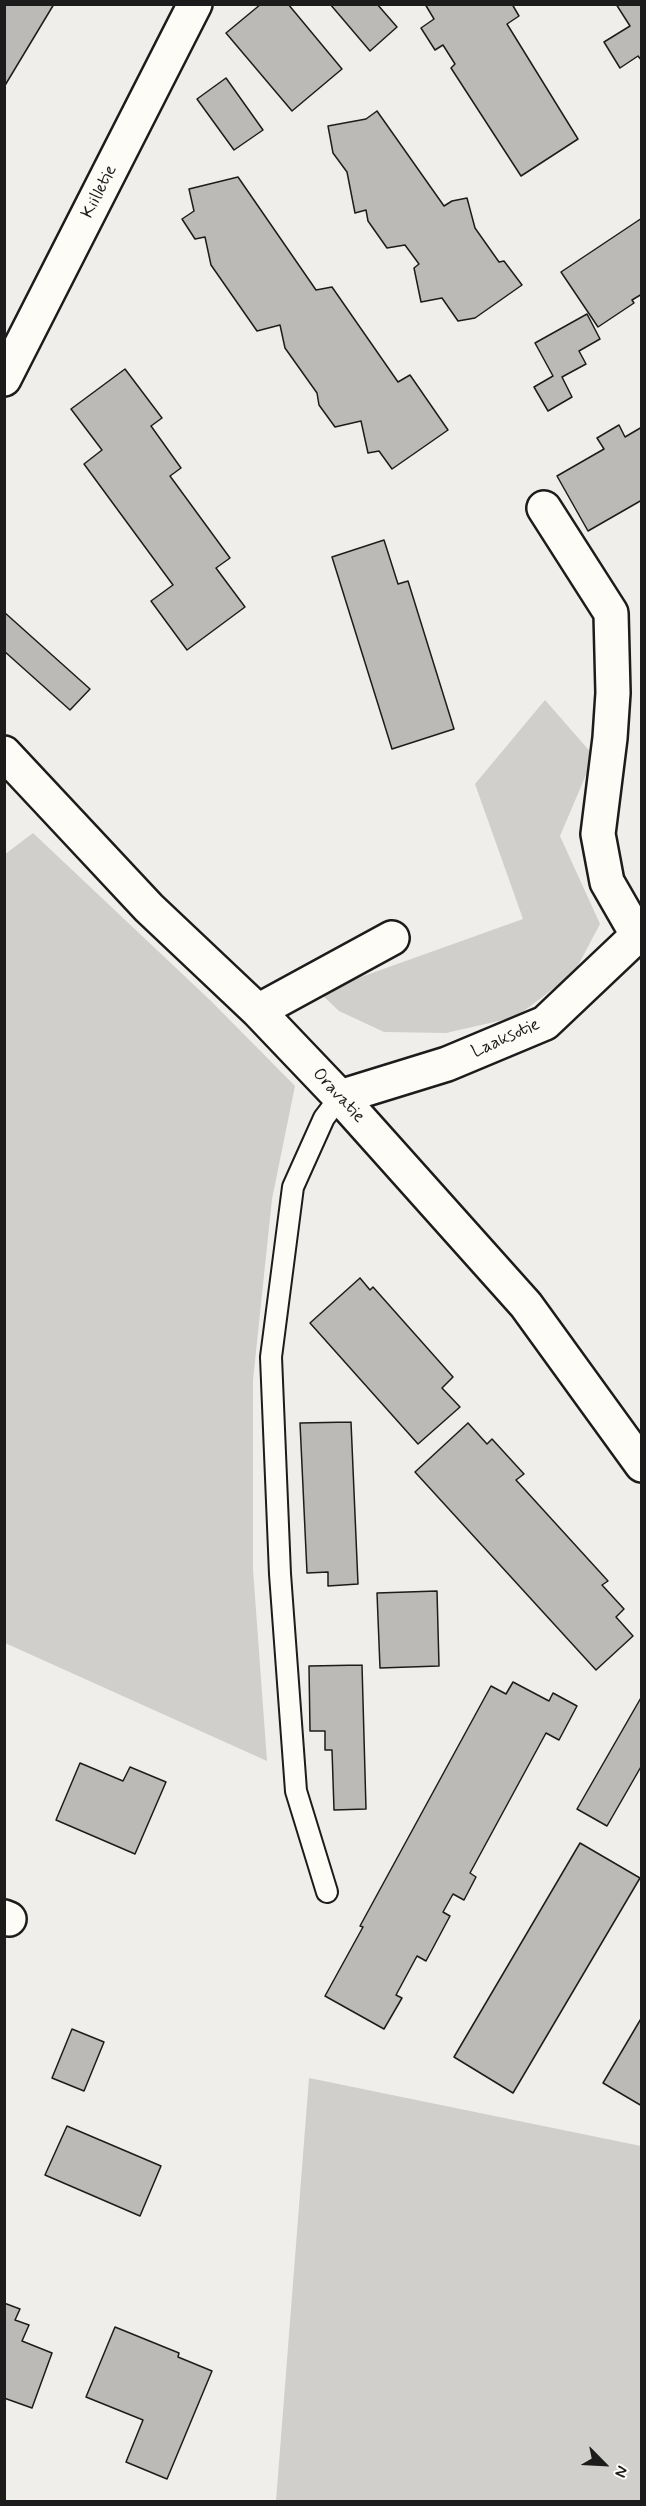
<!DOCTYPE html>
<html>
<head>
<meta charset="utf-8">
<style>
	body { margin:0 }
	#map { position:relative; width:646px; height:2506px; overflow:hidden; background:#f0eeea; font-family:Mynerve,sans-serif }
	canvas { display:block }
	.frame { position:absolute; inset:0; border:6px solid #1c1c1c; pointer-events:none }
	.north { position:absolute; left:574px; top:2434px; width:60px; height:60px; -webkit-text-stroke:4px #fdfcf7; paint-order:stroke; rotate:114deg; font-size:16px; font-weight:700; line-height:24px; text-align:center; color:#1c1c1c }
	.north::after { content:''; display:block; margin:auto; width:21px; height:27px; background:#1c1c1c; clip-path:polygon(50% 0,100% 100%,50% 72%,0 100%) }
</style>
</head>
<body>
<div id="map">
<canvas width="646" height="2506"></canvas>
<div class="frame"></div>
<div class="north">N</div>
</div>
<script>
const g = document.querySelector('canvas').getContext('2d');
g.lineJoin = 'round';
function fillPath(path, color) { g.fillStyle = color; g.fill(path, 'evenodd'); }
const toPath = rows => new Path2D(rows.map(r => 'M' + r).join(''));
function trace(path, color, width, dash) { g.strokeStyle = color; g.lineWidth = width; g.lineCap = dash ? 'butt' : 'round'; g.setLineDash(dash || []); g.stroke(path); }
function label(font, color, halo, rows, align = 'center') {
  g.font = font + ' Mynerve,sans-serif'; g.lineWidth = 5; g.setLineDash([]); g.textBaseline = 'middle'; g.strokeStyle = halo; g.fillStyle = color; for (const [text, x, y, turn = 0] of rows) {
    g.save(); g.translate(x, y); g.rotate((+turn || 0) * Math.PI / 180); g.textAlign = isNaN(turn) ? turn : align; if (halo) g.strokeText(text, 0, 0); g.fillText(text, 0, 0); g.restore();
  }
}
fillPath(toPath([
	[545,700,594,756,560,836,600,924,574,973,516,1017,446,1033,384,1032,339,1011,319,992,523,919,475,784],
	[33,833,211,1001,295,1086,272,1199,253,1380,253,1569,267,1761,5,1643,4,855],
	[309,2078,641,2146,641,2501,276,2501]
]), '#d0cfcc');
const building = toPath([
	[4,4,54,4,4,87,4,4],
	[261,4,288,4,342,69,292,111,226,33,261,4],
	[330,4,377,4,397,27,370,51,330,4],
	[425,4,512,4,519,16,507,24,578,139,521,176,451,68,455,64,443,45,435,50,421,28,434,19,425,4],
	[616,4,642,4,642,61,638,56,620,68,604,42,630,26,616,4],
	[226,78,263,130,234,150,197,99,226,78],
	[377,111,444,206,452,201,467,198,475,228,499,262,504,261,522,285,475,318,458,321,442,298,421,302,414,268,419,264,405,245,387,248,368,221,366,210,355,213,347,172,333,153,328,126,366,119,377,111],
	[238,177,316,290,332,287,398,382,410,375,448,430,392,469,379,451,368,453,361,421,335,427,319,405,317,393,285,348,280,325,257,331,211,265,205,237,195,239,182,219,194,211,189,189,238,177],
	[642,218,642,294,632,300,634,303,598,327,561,272,642,218],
	[587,314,600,339,579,351,586,364,562,377,572,397,548,411,534,387,553,376,535,343,587,314],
	[125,369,162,418,151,426,181,468,170,476,230,558,216,568,245,607,187,650,151,601,173,585,84,464,102,450,71,409,125,369],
	[619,425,625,437,642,427,642,500,588,531,557,476,604,449,597,438,619,425],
	[384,540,398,584,408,581,454,729,392,749,332,557,384,540],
	[4,612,90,689,70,710,4,651,4,612],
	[360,1278,370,1290,373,1287,453,1377,442,1388,460,1407,418,1444,310,1323,360,1278],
	[351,1422,358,1584,328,1586,328,1572,307,1573,300,1423,351,1422],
	[468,1423,487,1444,492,1439,524,1474,516,1480,608,1581,602,1585,624,1609,616,1617,633,1636,596,1670,415,1472,468,1423],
	[437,1591,439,1666,380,1668,377,1593,437,1591],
	[362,1665,366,1809,334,1810,332,1750,325,1750,325,1731,310,1731,309,1666,362,1665],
	[513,1682,549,1701,553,1693,577,1706,559,1740,546,1733,470,1873,476,1877,464,1900,453,1894,443,1912,450,1916,426,1961,417,1956,396,1995,402,1998,384,2029,325,1996,363,1927,360,1926,491,1686,506,1694,513,1682],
	[642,1696,642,1765,607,1826,577,1809,642,1696],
	[80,1763,123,1781,130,1767,166,1782,135,1854,56,1820,80,1763],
	[580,1843,640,1878,513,2093,454,2057,580,1843],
	[642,2017,642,2106,603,2083,642,2017],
	[72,2029,104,2042,84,2091,52,2078,72,2029],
	[67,2126,161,2166,140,2216,45,2175,67,2126],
	[4,2303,20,2309,15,2320,29,2325,22,2341,52,2353,32,2408,4,2398,4,2303],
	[115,2327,179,2353,178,2357,212,2371,167,2479,126,2462,143,2420,86,2397,115,2327]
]);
fillPath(building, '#bbbab6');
trace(building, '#1c1c1c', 1.5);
const lane = toPath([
	[327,1892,296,1791,280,1574,271,1357,293,1187,324,1118,340,1097]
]);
const street = toPath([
	[4,379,195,4],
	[544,508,611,613,613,693,610,738,598,834,607,882,638,936],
	[4,753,149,908,258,1011,340,1097,526,1305,642,1465],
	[258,1011,392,938],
	[340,1097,447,1064,545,1023,642,931],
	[4,1917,9,1919]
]);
trace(lane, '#1c1c1c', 24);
trace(street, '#1c1c1c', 38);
trace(lane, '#fdfcf7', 20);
trace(street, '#fdfcf7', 33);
label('18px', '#1c1c1c', '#fdfcf7', [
	["Kiilletie",100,192,-63],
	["Laaksotie",506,1039,-24],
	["Oravatie",338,1096,47]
]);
</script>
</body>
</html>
